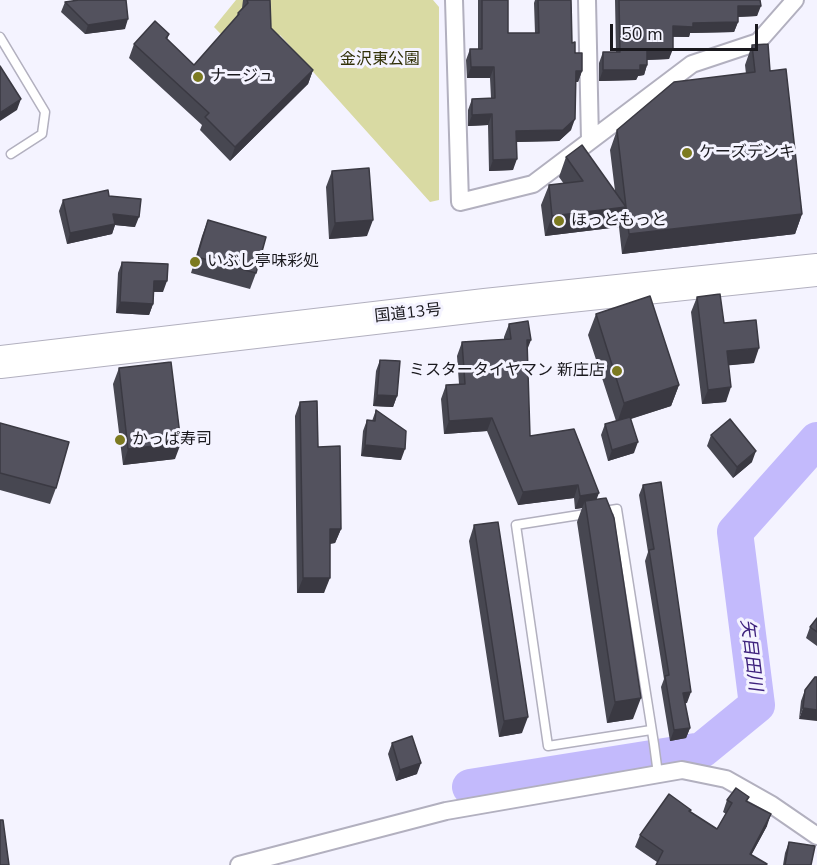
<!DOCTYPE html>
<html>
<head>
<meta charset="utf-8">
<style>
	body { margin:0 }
	#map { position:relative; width:817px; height:865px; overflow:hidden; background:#f4f3ff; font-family:"Nunito Sans",sans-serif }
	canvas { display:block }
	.scale { position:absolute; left:610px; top:24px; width:148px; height:27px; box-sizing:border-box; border:3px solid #1a191e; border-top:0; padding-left:8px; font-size:18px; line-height:21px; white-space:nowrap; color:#1a191e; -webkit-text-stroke:4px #f4f3ff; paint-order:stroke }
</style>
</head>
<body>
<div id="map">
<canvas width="817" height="865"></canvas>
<div class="scale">50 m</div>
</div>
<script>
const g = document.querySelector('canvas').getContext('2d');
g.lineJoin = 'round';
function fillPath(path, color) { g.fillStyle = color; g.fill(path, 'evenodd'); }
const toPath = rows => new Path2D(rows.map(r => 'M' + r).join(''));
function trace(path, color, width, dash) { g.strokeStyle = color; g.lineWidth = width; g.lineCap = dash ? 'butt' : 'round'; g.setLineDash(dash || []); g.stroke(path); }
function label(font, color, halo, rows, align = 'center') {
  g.font = font + ' "Nunito Sans","Noto Sans JP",sans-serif'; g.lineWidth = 6; g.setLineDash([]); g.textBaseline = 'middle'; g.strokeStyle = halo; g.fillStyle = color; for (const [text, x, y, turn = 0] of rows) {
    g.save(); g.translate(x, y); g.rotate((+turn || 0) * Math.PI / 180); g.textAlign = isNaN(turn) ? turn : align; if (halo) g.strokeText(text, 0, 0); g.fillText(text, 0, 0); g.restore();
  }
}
fillPath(toPath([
	[236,0,433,0,439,7,439,200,430,202,280,35,249,63,214,27]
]), '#d9daa3');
trace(toPath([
	[470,787,702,750,757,705,735,532,817,440]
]), '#c3bafc', 36);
const lane = toPath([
	[0,37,45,112,42,134,11,154],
	[651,730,548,746,516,525,617,509,654,744,658,774]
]);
const street = toPath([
	[454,0,460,202,533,184,692,64,758,42,795,0],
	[587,0,590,140],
	[239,865,446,811,682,770,726,779,772,805,817,836]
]);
const highway = toPath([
	[0,362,485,305,817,270]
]);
trace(lane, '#b2b0bf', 11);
trace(street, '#b2b0bf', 20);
trace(highway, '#b2b0bf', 34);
trace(lane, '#fff', 8);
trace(street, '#fff', 16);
trace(highway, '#fff', 32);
fillPath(toPath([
	[243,0,270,0,271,28,313,70,308,84,230,161,200,130,202,125,129,58,134,44,169,34,167,40,194,65,236,18,238,13,242,8],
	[478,0,508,0,508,33,535,33,534,3,535,0,571,0,572,43,582,71,578,82,576,82,571,130,559,141,516,142,513,170,489,171,488,125,468,126,468,110,472,99,491,98,490,78,467,78,466,60,470,49,478,49],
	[615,0,760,0,757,16,738,17,738,22,734,32,690,33,689,37,673,37,669,59,647,60,647,65,644,75,638,76,636,80,599,81,599,63,603,52,616,52],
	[65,2,125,29,85,34,61,12],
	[752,45,770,71,802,214,795,234,622,254,619,227,545,236,541,205,549,185,564,184,559,177,566,157,615,191,610,150,617,130,746,74,745,65],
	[332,171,367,236,329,239,326,187],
	[109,196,135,227,115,225,112,234,67,244,59,211,63,200],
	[208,220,256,273,250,289,191,273,202,236],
	[122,262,163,292,153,292,153,304,149,315,116,313,118,273],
	[697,297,724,323,754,363,729,365,726,402,702,404,691,312],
	[596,314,679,385,671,406,631,419,634,453,608,461,601,435,605,424,616,421,588,335],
	[509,324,527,351,530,436,597,499,633,719,607,723,577,522,582,508,575,509,574,498,518,505,487,431,444,434,441,399,446,385,459,384,457,356,462,342,504,340,504,337],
	[380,360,397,396,393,407,373,406,376,371],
	[119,368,175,459,123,465,113,384],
	[300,402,318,447,341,529,335,543,330,544,324,593,297,593,295,416],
	[376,410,401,460,361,456,363,431,367,420,372,421],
	[0,423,56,488,50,504,0,490],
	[711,435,752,462,733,478,707,446],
	[643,485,687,703,685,703,690,728,686,738,670,741,661,687,664,679,645,561,648,552,639,495],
	[474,525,522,733,499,737,469,541],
	[817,618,817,646,806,638,810,627],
	[815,677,799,719,801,701,805,690],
	[392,743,417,774,396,781,388,754],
	[749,797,747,801,767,826,751,855,657,862,635,847,640,835,691,810,690,812,717,829,726,814,723,812,727,800],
	[789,842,811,865,783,865,785,853]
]), '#474751');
fillPath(toPath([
	[738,6,761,6,757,16,734,17],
	[128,19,125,29,85,34,88,25],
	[738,22,734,32,690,33,689,37,669,36,673,26,693,23],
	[647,49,673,49,669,59,644,60],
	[640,65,647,65,644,75,638,76,636,80,599,81,603,70],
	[471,67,494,67,490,78,467,78],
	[313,70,308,84,230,161,235,147],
	[576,71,582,71,578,82,572,82],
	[21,99,17,110,0,121,0,113],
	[492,114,488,125,468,126,472,115],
	[575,119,571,130,559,141,512,142,516,131],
	[517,159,513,170,489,171,493,160],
	[626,207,619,227,545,236,552,216],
	[113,214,139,217,135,227,115,225,112,234,67,244,70,233],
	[802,214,795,234,622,254,629,234],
	[373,220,367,236,329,239,335,223],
	[154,281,167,281,163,292,150,291],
	[120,302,153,304,149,315,116,313],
	[527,340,531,340,526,353],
	[759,348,754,363,722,366,727,351],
	[679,385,671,406,617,423,624,403],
	[731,387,726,402,702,404,708,390],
	[377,395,397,396,393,407,373,406],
	[492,418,487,431,444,434,449,421],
	[638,442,634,453,608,461,612,450],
	[181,443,175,459,123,465,128,449],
	[365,445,405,449,401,460,361,456],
	[756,451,752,462,733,478,737,467],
	[578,485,574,498,518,505,523,492],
	[599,493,594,506,585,501,582,508,575,509,580,496],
	[330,529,341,529,335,543,325,544],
	[303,578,330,578,324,593,297,593],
	[691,692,687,703,679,704,683,693],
	[641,698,633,719,607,723,615,702],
	[803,708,817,710,817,721,799,719],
	[528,717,522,733,499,737,504,721],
	[690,728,686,738,670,741,674,730],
	[421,763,417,774,396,781,400,770],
	[771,814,767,826,746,865,750,854]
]), '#3a3942');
const building = toPath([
	[79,0,126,0,128,19,88,25,65,2,79,0],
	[247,0,270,0,271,28,313,70,235,147,205,117,209,113,134,44,155,21,169,34,166,38,194,65,239,14,238,13,248,3,247,0],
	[482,0,508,0,508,33,539,33,538,0,571,0,572,43,575,42,575,53,582,53,582,71,576,71,575,119,563,130,516,131,517,159,493,160,492,114,472,115,472,99,495,98,494,67,471,67,470,49,482,49,482,0],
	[619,0,760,0,761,6,738,6,738,22,693,23,693,27,673,26,673,49,647,49,647,65,640,65,640,70,603,70,603,52,620,52,619,0],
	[768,44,770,71,786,69,802,214,629,234,626,207,552,216,549,185,583,181,566,157,582,145,626,207,617,130,674,82,755,72,752,45,768,44],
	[0,66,21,99,0,113,0,66],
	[369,168,373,220,335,223,332,171,369,168],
	[108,190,109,196,141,199,139,217,113,214,115,224,70,233,63,200,108,190],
	[208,220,266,237,256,273,197,257,208,220],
	[122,262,168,264,167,281,154,281,153,304,120,302,122,262],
	[720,294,724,323,756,320,759,348,727,351,731,387,708,390,697,297,720,294],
	[650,296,679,385,624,403,596,314,650,296],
	[528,321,531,340,527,340,530,436,574,429,599,493,580,496,578,485,523,492,492,418,449,421,446,385,465,384,462,342,511,339,509,324,528,321],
	[380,360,400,361,397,396,377,395,380,360],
	[171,362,181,443,128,449,119,368,171,362],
	[317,401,318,447,340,446,341,529,330,529,330,578,303,578,300,402,317,401],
	[376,410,406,431,405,449,365,445,367,420,375,421,376,410],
	[630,417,638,442,612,450,605,424,630,417],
	[730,419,756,451,737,467,711,435,730,419],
	[0,423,69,442,56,488,0,473,0,423],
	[661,482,691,692,683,693,690,728,674,730,665,676,669,675,649,550,654,549,643,485,661,482],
	[606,498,614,518,641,698,615,702,585,501,606,498],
	[498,522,528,717,504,721,474,525,498,522],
	[817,618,817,632,810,627,817,618],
	[815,677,817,677,817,710,803,708,805,690,815,677],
	[412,736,421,763,400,770,392,743,412,736],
	[736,788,749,797,746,801,771,814,750,854,767,864,766,865,656,865,663,851,640,835,669,794,691,810,689,811,717,829,732,803,727,800,736,788],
	[0,820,3,820,9,865,0,865,0,820],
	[789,842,815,846,811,865,785,865,789,842]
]);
fillPath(building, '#53525e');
trace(building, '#3a3942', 1.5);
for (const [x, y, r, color] of [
	[198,77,6,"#7c7a21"],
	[687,153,6,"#7c7a21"],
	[559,221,6,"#7c7a21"],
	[195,262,6,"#7c7a21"],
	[617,371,6,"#7c7a21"],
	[120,440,6,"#7c7a21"]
]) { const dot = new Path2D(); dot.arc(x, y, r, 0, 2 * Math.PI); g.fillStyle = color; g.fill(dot); trace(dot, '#f4f3ff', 2); }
label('16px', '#303007', '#f4f3ff', [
	["金沢東公園",380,60]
]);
label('16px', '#1a191e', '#f4f3ff', [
	["ナージュ",210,77],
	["ケーズデンキ",699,153],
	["ほっともっと",571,221],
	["いぶし亭味彩処",207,262],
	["ミスタータイヤマン 新庄店",605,371,"right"],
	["かっぱ寿司",132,440]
], 'left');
label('16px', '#1a191e', '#f4f3ff', [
	["国道13号",408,314,-6]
]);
label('italic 18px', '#3d217d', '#f4f3ff', [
	["矢目田川",750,655,83]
]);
</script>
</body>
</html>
